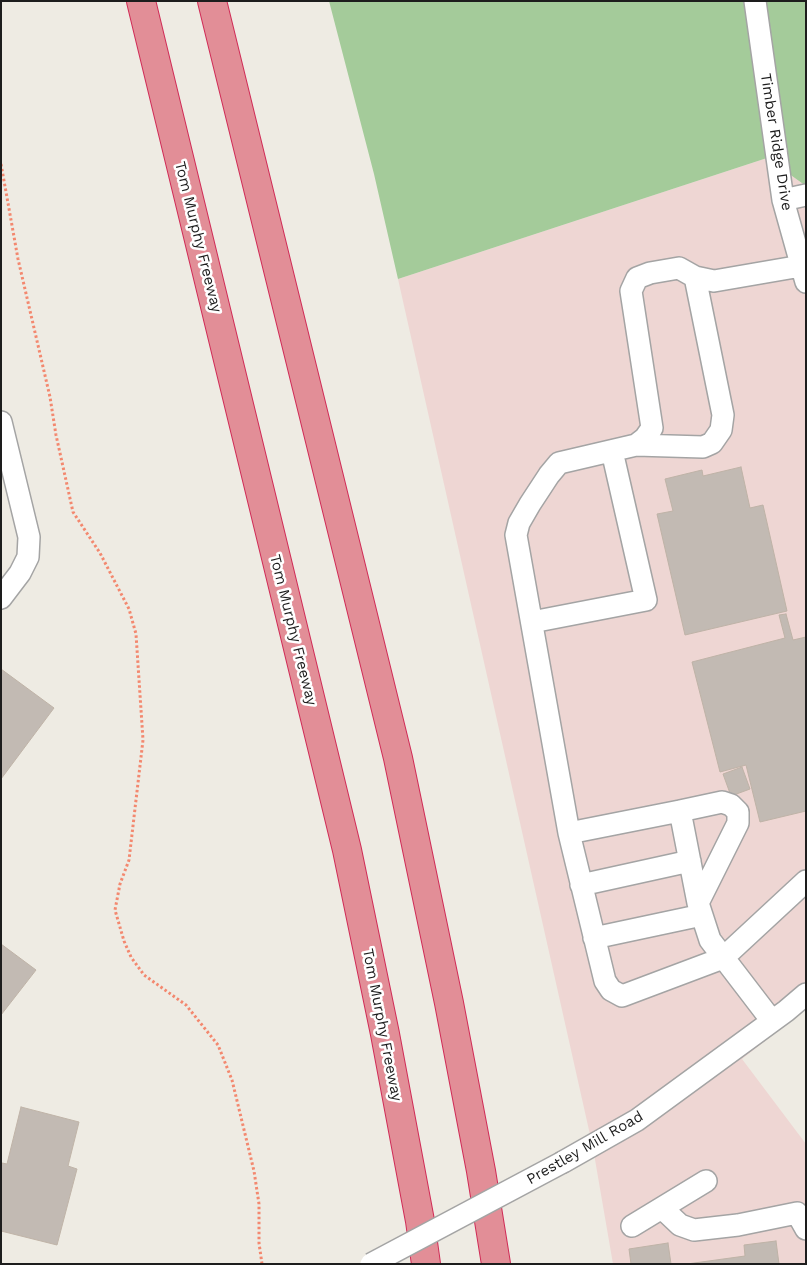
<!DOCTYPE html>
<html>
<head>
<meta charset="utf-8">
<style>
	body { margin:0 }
	#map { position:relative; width:807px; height:1265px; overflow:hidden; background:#eeebe3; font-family:"Work Sans",sans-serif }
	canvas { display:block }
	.frame { position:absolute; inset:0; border:2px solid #1d1d1d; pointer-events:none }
</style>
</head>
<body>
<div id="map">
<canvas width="807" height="1265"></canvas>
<div class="frame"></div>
</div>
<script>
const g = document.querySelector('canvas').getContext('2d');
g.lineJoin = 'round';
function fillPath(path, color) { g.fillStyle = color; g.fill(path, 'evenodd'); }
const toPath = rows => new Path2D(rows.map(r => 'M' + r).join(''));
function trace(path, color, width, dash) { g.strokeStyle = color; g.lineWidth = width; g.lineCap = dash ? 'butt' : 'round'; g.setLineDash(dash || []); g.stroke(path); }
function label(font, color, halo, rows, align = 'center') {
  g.font = font + ' "Work Sans",sans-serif'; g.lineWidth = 5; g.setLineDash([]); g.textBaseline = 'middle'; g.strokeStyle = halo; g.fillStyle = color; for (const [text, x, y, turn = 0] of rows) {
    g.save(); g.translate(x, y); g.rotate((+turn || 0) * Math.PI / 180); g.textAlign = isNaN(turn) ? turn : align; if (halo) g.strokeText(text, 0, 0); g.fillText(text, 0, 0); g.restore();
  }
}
fillPath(toPath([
	[767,158,806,186,806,1009,742,1059,806,1144,806,1264,613,1264,593,1148,398,279]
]), '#eed6d3');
fillPath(toPath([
	[329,1,806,1,806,186,767,158,398,279,374,174]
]), '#a4cb9a');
const building = toPath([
	[741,467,750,508,763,505,787,611,685,635,657,514,673,511,665,479,702,470,703,476,741,467],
	[786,614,793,640,806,637,806,811,760,822,746,765,720,772,692,662,785,638,779,615,786,614],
	[1,669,54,708,1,779,1,669],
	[742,767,750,789,731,796,723,774,742,767],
	[1,944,36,970,1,1015,1,944],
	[21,1107,79,1122,68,1166,77,1169,57,1245,1,1231,1,1165,2,1163,7,1164,21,1107],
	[776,1241,779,1264,687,1264,745,1256,744,1245,776,1241],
	[668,1243,671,1264,631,1264,629,1249,668,1243]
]);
fillPath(building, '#c2bab3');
trace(building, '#bfb3a7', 1);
const minor = toPath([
	[755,1,783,200,806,282],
	[783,200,806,195],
	[1,422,29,537,28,557,20,573,1,598],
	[636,445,703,447,712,443,721,430,723,415,695,277],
	[532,622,646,600,612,451],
	[680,811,722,802,731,805,738,812,738,823,698,903],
	[569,833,605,981,611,990,622,996,723,958,806,881],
	[581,885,690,861],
	[594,938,702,915],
	[772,1021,710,940,698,903,680,811,569,833,516,535,519,523,530,504,549,475,559,463,636,445,645,438,652,428,631,291,637,278,650,273,679,268,695,277,714,281,801,266],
	[563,1162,637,1120,786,1011,806,994],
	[662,1208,680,1225,694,1230,738,1225,797,1213,806,1229],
	[632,1226,706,1181]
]);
const highway = toPath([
	[141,1,347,850,385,1034,420,1221,426,1264],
	[212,1,398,758,449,1003,481,1171,496,1264]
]);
trace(minor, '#a4a4a4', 24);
trace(highway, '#d02c57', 30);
trace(toPath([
	[1,164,18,259,50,397,56,435,73,512,100,553,129,609,136,634,143,740,129,860,120,884,115,910,124,941,131,957,144,975,186,1005,218,1045,232,1080,254,1171,259,1204,259,1243,262,1264]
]), '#f3886f', 3, [2.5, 2.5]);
trace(minor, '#fff', 21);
trace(highway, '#e28e97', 28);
const minorBridge = toPath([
	[371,1264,563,1162]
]);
trace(minorBridge, '#a4a4a4', 24, []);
trace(minorBridge, '#fff', 21);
label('15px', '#1d1d1d', '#fff', [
	["Timber Ridge Drive",776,142,81],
	["Tom Murphy Freeway",198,237,76],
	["Tom Murphy Freeway",293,630,76],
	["Tom Murphy Freeway",382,1025,79],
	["Prestley Mill Road",585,1148,-30]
]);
</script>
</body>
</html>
